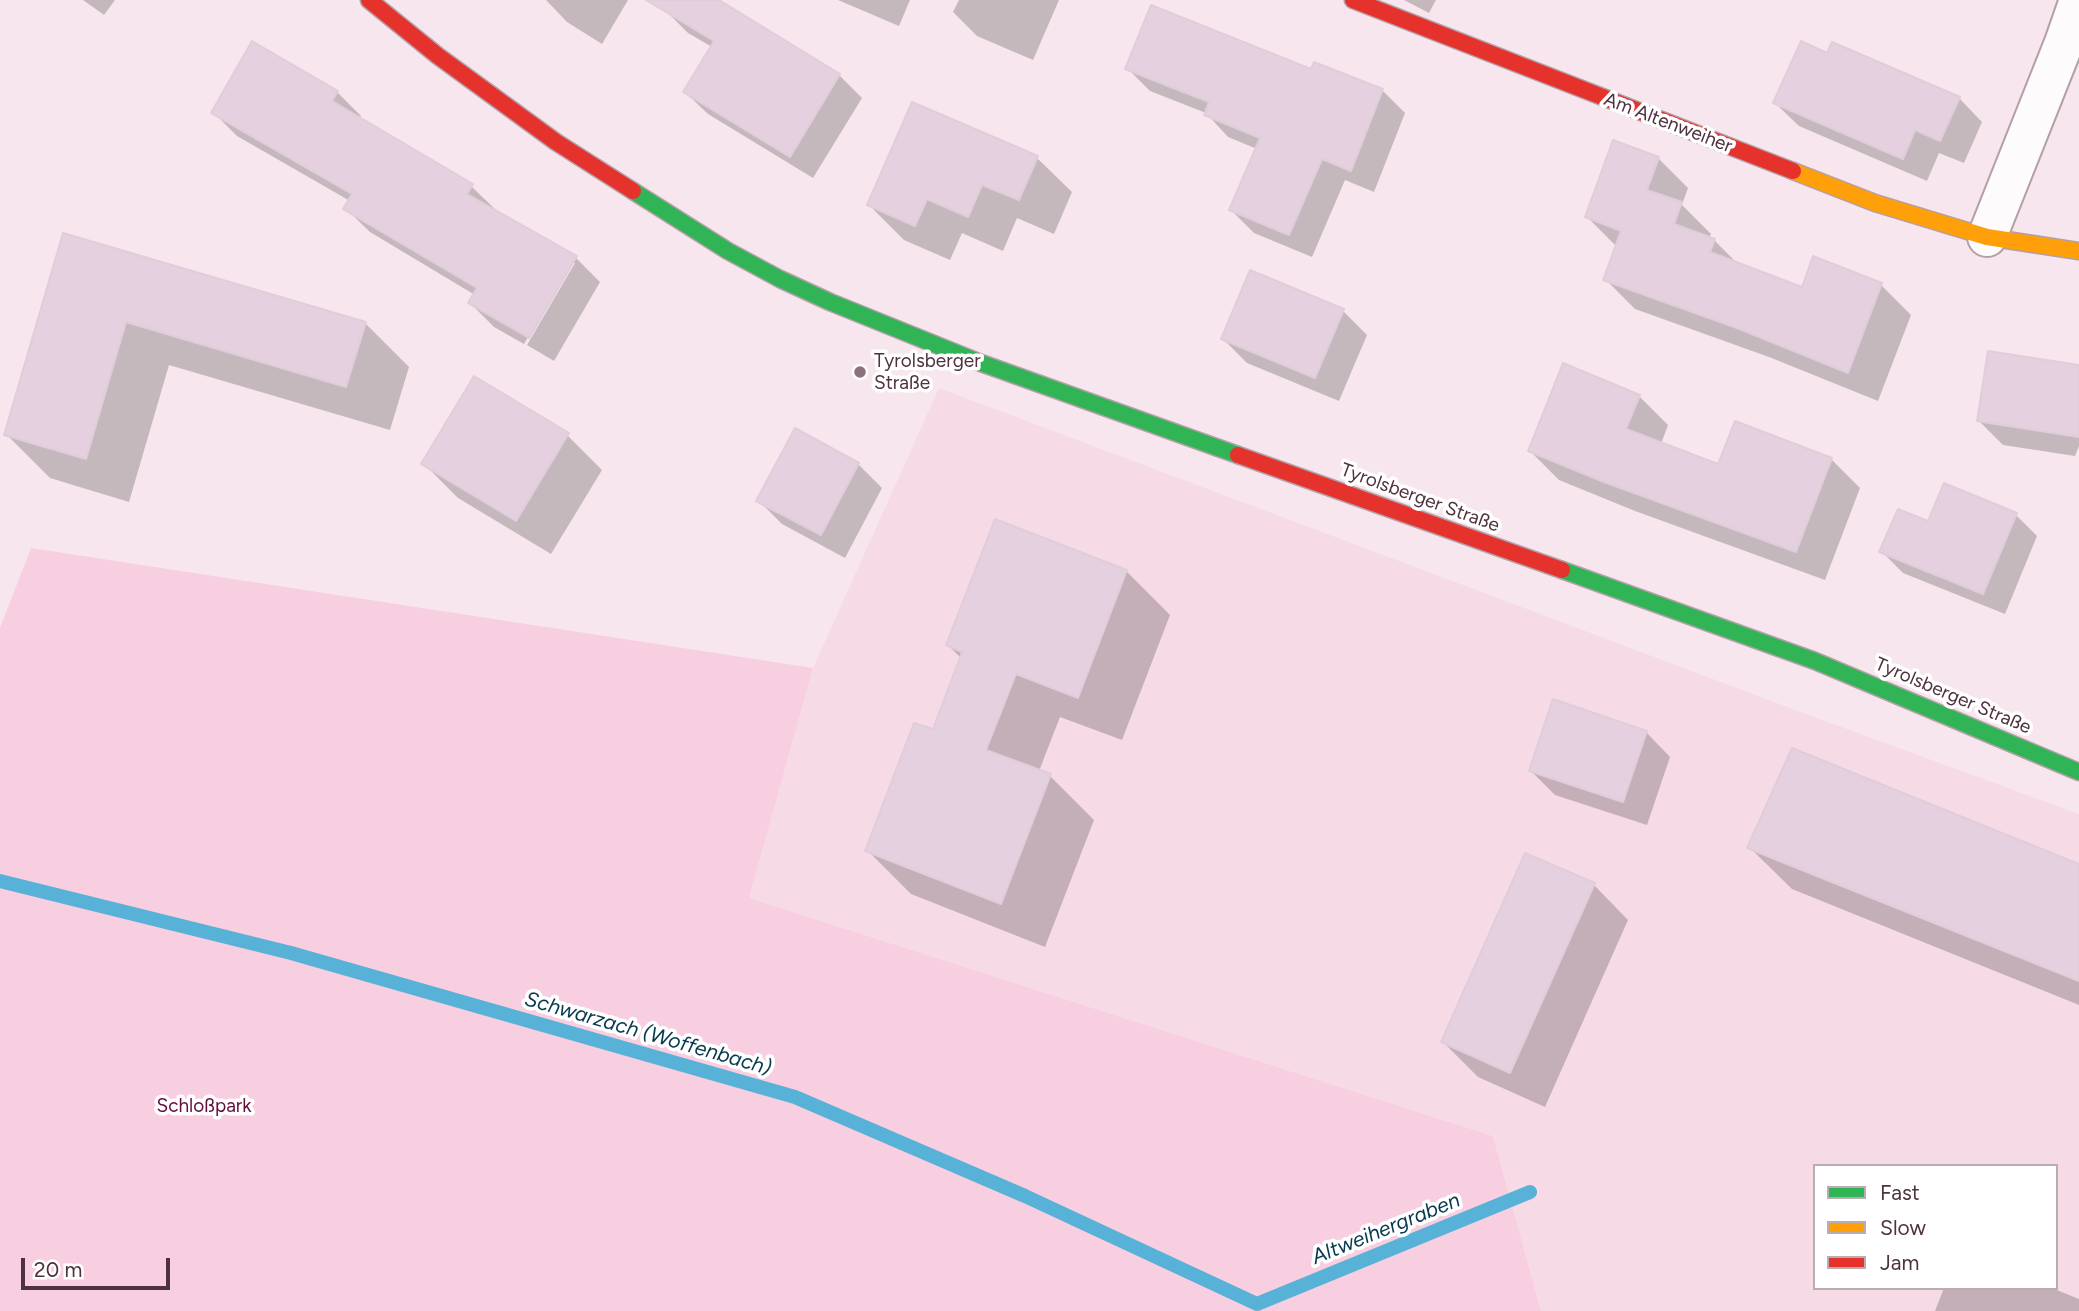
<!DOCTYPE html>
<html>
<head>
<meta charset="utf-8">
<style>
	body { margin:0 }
	#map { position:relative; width:2079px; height:1311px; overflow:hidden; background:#f7e6ed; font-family:Figtree,sans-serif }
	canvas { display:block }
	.legend { position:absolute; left:1813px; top:1164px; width:245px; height:126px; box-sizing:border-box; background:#fff; border:2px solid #b9adb2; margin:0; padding:9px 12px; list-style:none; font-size:21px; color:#4f323f }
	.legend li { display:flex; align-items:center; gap:14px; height:35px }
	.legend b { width:35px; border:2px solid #b9adb2 }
	.scale { position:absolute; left:21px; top:1258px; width:149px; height:32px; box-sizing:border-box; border:4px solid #4f323f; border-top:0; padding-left:9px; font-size:21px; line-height:24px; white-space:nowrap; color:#4f323f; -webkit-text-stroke:5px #fff; paint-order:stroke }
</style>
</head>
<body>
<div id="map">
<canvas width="2079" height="1311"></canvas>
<ul class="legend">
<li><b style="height:9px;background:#30b455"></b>Fast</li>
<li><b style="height:9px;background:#ff9f0a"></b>Slow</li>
<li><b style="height:9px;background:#e5322d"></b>Jam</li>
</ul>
<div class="scale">20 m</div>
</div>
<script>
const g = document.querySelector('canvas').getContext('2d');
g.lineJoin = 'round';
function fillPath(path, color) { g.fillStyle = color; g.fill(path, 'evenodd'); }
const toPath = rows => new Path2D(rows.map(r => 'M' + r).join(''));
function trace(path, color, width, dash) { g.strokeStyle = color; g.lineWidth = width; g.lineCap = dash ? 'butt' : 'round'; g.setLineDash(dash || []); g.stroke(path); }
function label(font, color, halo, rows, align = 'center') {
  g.font = font + ' Figtree,sans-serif'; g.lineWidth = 7; g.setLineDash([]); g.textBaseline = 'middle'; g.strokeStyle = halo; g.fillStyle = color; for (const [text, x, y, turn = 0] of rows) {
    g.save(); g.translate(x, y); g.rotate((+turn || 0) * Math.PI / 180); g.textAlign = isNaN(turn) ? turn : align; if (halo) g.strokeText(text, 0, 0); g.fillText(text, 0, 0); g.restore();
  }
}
fillPath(toPath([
	[939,388,1806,714,2079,814,2079,1311,1541,1311,1493,1136,749,898,813,668],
	[1815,1166,2056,1166,2056,1288,1815,1288]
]), '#f6dbe6');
fillPath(toPath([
	[31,548,813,668,749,898,1493,1136,1541,1311,0,1311,0,628]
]), '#f8cfe0');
fillPath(toPath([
	[83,0,115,0,104,15],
	[546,0,628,0,602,44,567,22],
	[671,0,715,0,839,75,862,98,813,178,708,114,685,92,712,47,688,33,665,10],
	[838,0,910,0,899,26],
	[959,0,1059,0,1033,60,977,36,953,12],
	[1404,0,1436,0,1429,13],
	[1828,56,1959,98,1982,122,1964,163,1939,153,1927,181,1799,126,1775,103],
	[1127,68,1312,71,1382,90,1405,113,1374,192,1345,180,1312,257,1254,233,1231,210,1257,149,1228,137,1206,113,1150,91],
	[337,92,361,116,359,119,471,186,496,210,495,211,576,258,600,282,554,361,527,345,575,263,571,263,524,344,494,327,470,303,475,295,370,232,345,208,350,201,237,136,213,112],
	[1037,158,1072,192,1054,234,1017,218,1003,251,962,233,950,260,904,240,869,205],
	[1658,158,1688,188,1682,205,1711,234,1709,238,1714,240,1739,265,1803,289,1881,285,1911,315,1878,401,1769,357,1635,309,1605,279,1617,247,1587,217],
	[64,235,365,323,409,367,390,430,169,365,129,502,50,478,6,434],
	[1343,311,1367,335,1339,401,1247,363,1223,339],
	[2079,368,2079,446,2075,456,2003,445,1979,421],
	[1639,396,1668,425,1661,444,1719,467,1831,459,1860,488,1825,580,1635,511,1559,480,1530,451],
	[567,435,602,470,551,554,458,498,423,463],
	[858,464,882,488,845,558,782,524,758,500],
	[2016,515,2037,536,2005,614,1903,573,1882,552,1929,524],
	[1126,571,1170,615,1122,740,1060,717,1039,771,1050,776,1094,820,1045,947,911,894,867,850,934,732,962,659,948,645],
	[1646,732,1670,757,1647,825,1555,795,1531,771],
	[1749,847,2079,866,2079,1005,1792,889],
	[1594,885,1628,920,1545,1107,1478,1077,1443,1042],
	[1944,1288,2052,1288,2079,1299,2079,1311,1935,1311]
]), '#0003');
trace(toPath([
	[0,881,291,953,795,1097,1025,1196,1257,1304],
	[1257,1304,1530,1192]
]), '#58b2d7', 14);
const building = toPath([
	[646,0,719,0,840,74,790,157,683,92,714,41,646,0],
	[1151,5,1311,69,1314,62,1383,89,1351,171,1322,159,1289,235,1229,210,1260,138,1204,115,1209,102,1125,69,1151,5],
	[252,41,338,91,332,101,473,184,467,194,577,256,529,338,468,303,477,288,343,209,352,194,211,113,252,41],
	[1801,41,1827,53,1832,42,1960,97,1940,141,1915,130,1903,159,1773,103,1801,41],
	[912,102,1038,156,1019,200,982,185,968,217,927,199,915,226,867,205,912,102],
	[1613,140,1659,157,1647,190,1682,202,1674,224,1715,239,1710,252,1802,287,1813,256,1882,283,1848,373,1737,328,1603,280,1621,231,1585,217,1613,140],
	[63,233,366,322,346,387,126,322,86,459,4,435,63,233],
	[1250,270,1344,309,1315,378,1221,339,1250,270],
	[1988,351,2079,365,2079,437,1977,421,1988,351],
	[1563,363,1640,395,1626,429,1718,464,1735,421,1832,458,1796,552,1604,482,1528,451,1563,363],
	[474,376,569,433,516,521,421,464,474,376],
	[795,428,859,463,821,535,756,501,795,428],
	[1944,483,2017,513,1983,594,1879,552,1898,509,1928,521,1944,483],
	[995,519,1127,570,1078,698,1016,674,986,750,1051,774,1001,904,865,851,914,723,933,729,962,652,946,645,995,519],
	[1553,699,1647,731,1623,802,1529,771,1553,699],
	[1792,748,2079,864,2079,981,1747,848,1792,748],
	[1525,853,1595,883,1510,1073,1441,1042,1525,853]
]);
fillPath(building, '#e4d0de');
trace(building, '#e0cdda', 2);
const street = toPath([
	[1987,237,2064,43,2079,0]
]);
const fast = toPath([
	[633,191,728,251,780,279,830,302,981,363,1238,455],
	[1562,570,1815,661,2079,772]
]);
const slow = toPath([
	[1793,171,1875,203,1987,237,2079,251]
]);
const jam = toPath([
	[369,0,438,56,556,142,633,191],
	[1353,0,1793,171],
	[1238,455,1562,570]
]);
trace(street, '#b39fa8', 42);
trace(fast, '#b39fa8', 19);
trace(slow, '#b39fa8', 19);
trace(jam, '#b39fa8', 19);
trace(street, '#fefbfc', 38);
trace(fast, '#30b455', 16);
trace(slow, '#ff9f0a', 16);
trace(jam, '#e5322d', 16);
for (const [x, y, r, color] of [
	[860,372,7,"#8a717c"]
]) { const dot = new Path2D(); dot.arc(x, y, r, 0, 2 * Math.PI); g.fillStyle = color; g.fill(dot); trace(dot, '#fff', 2.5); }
label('19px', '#4f323f', '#fff', [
	["Am Altenweiher",1668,123,21],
	["Tyrolsberger Straße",1420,498,20],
	["Tyrolsberger Straße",1953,696,23]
]);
label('19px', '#4f323f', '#fff', [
	["Tyrolsberger",874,361],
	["Straße",874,383]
], 'left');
label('19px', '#630d3f', '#fff', [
	["Schloßpark",204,1106]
]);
label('italic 21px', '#063a4f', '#fff', [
	["Schwarzach (Woffenbach)",648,1034,16],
	["Altweihergraben",1386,1229,-22]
]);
</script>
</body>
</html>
